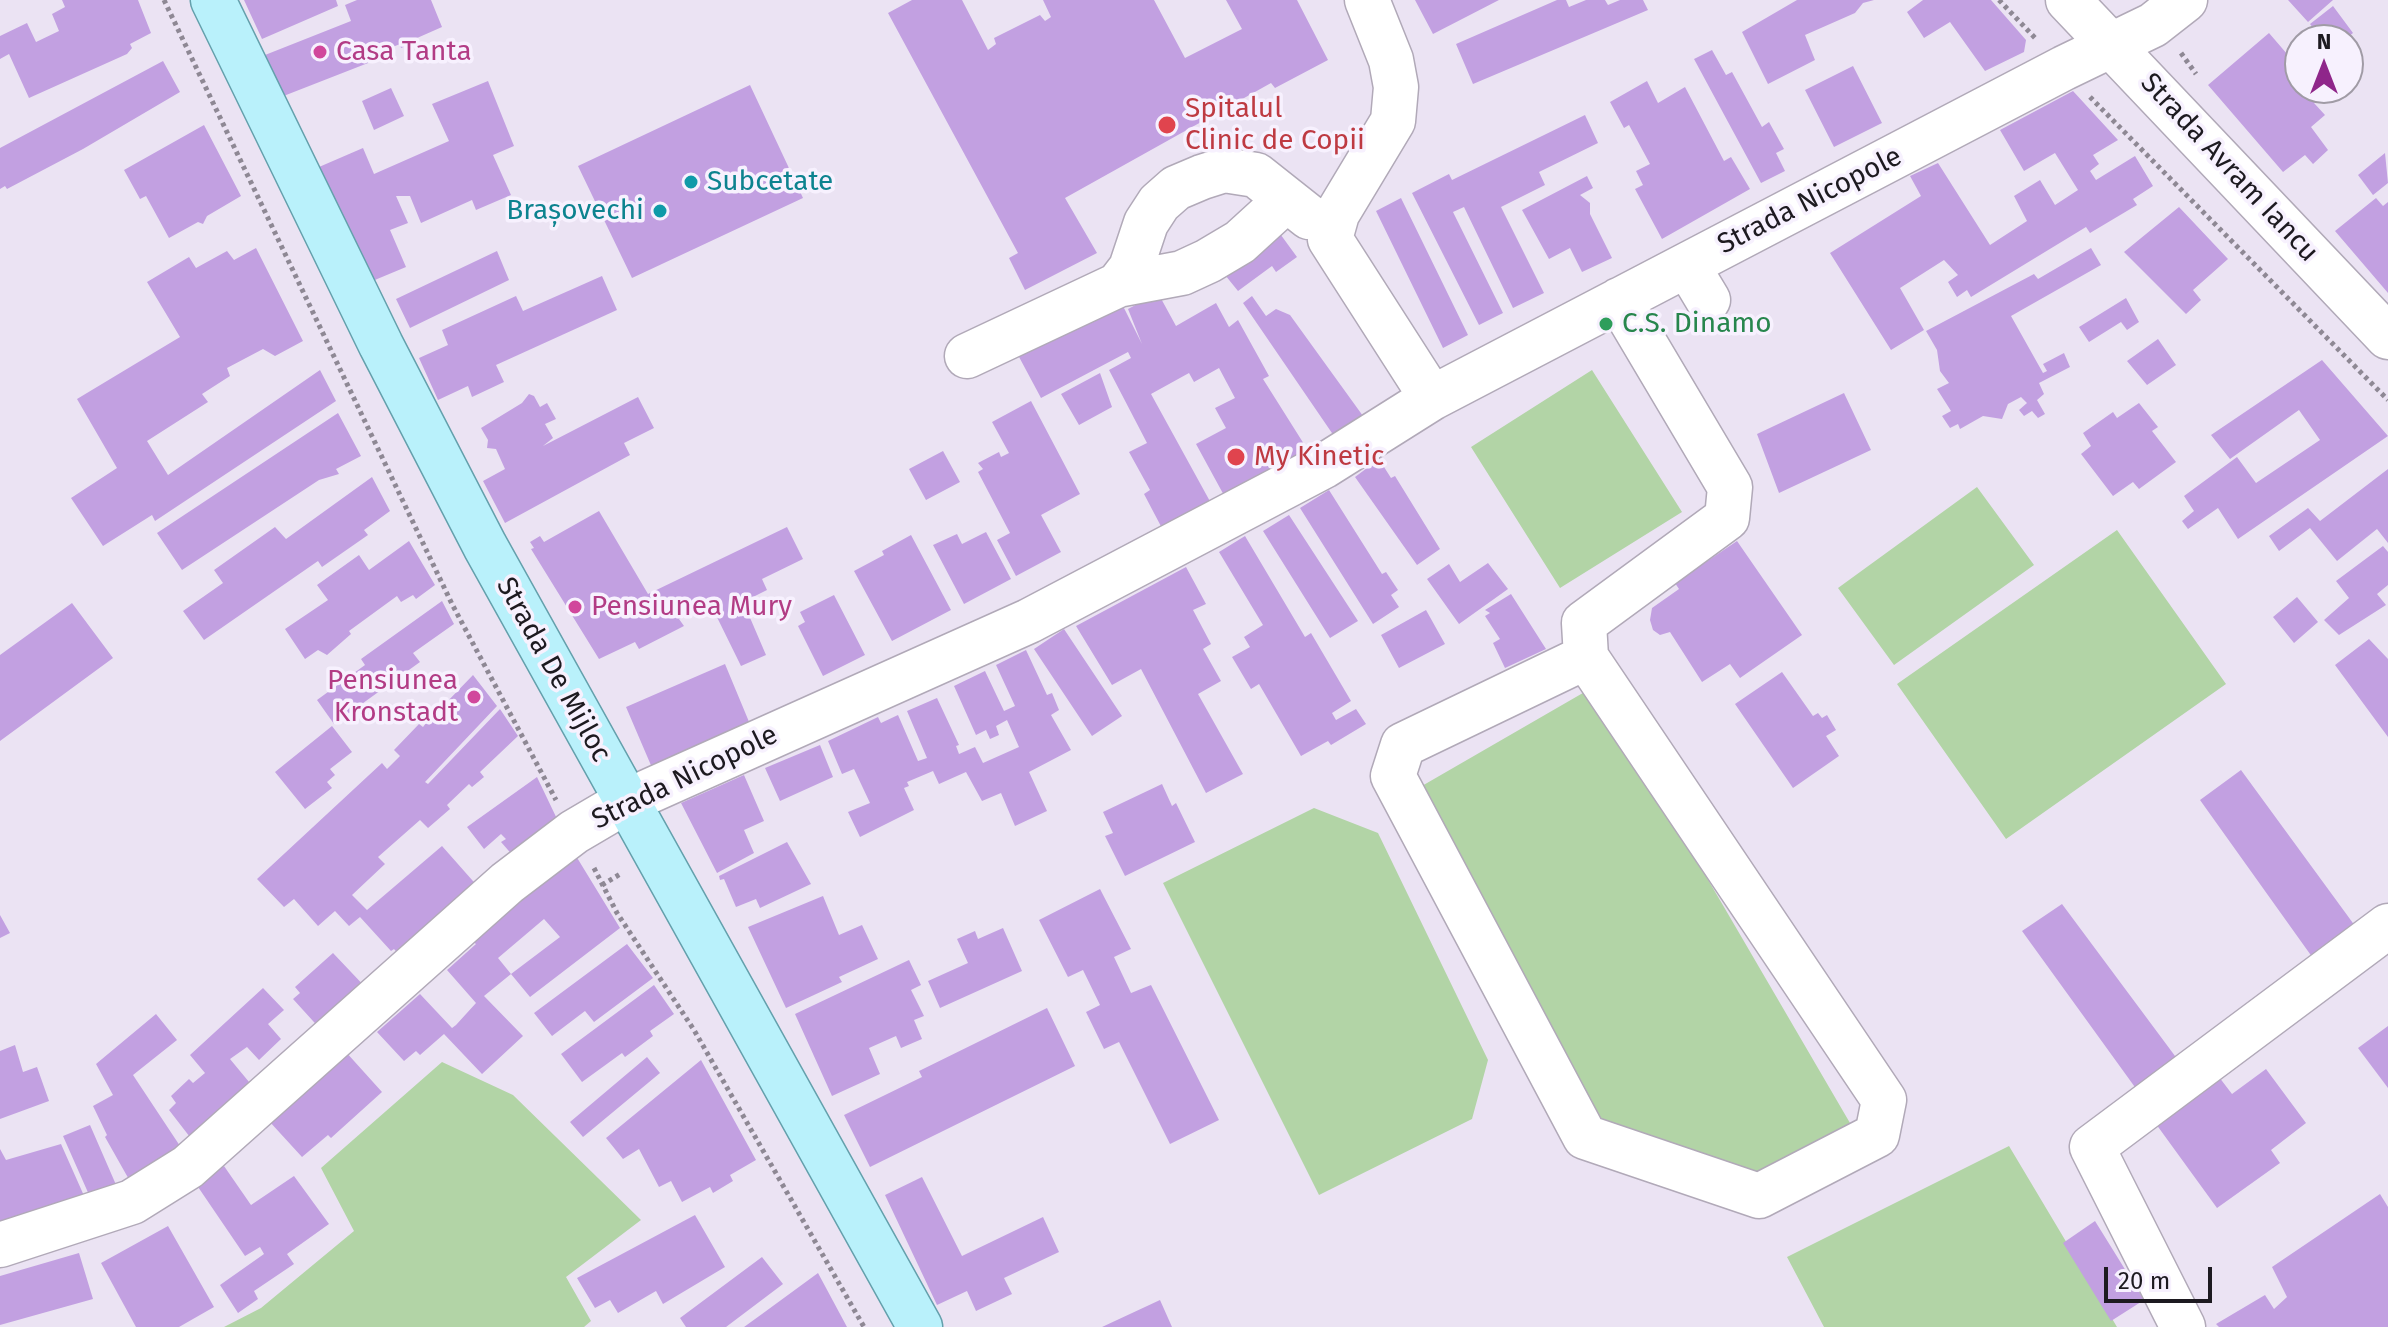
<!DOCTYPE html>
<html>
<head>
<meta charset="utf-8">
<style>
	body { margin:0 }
	#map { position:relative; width:2388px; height:1327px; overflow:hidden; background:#ebe3f3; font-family:"Fira Sans",sans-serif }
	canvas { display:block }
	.north { position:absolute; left:2284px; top:24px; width:80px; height:80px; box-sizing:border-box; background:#f7f1fe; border:2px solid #a09ba5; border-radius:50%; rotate:0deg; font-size:22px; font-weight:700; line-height:32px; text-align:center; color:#1d1a20 }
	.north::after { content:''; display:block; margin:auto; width:28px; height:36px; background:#8f268a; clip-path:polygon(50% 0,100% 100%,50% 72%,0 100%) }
	.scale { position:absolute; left:2104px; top:1267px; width:108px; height:36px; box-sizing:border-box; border:4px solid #1d1a20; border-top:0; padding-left:10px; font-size:24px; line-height:28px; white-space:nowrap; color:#1d1a20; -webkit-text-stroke:6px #f7f1fe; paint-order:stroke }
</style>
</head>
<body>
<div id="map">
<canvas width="2388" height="1327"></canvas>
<div class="north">N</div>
<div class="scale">20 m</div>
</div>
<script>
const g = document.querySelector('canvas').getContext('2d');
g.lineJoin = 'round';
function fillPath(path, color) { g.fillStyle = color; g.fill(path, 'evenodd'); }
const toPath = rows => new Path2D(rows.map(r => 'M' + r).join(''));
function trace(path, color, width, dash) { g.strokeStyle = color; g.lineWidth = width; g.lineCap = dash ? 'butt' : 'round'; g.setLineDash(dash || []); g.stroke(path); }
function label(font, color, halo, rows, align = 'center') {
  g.font = font + ' "Fira Sans",sans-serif'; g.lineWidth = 7; g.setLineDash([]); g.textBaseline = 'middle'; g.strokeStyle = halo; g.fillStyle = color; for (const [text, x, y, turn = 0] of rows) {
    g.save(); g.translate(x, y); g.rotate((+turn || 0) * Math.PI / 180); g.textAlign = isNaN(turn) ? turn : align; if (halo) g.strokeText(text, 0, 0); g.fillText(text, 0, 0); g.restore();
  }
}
fillPath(toPath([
	[1592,370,1682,512,1560,588,1471,447],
	[1977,487,2034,565,1894,665,1838,588],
	[2117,530,2226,684,2006,839,1897,684],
	[1595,686,1850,1123,1762,1174,1596,1118,1408,794],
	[1314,808,1378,833,1488,1060,1472,1119,1319,1195,1163,883],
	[442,1062,513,1095,641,1220,566,1277,591,1321,584,1327,224,1327,261,1308,354,1231,321,1168],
	[2009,1146,2117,1327,1824,1327,1787,1257]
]), '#b2d4a6');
fillPath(toPath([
	[62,0,138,0,151,33,130,44,132,48,127,54,29,98,9,54,0,59,0,36,27,23,36,42,59,31,52,14,65,7],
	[244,0,336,0,338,6,262,39],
	[357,0,431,0,442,27,408,42,408,45,401,48,400,44,383,51,386,56,281,97,265,55,351,21,345,5],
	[912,0,962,0,988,50,996,44,994,38,1040,15,1045,21,1051,17,1043,0,1154,0,1185,58,1242,29,1226,0,1297,0,1328,60,1275,88,1271,83,1065,198,1097,253,1025,290,1009,258,1018,253,888,13],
	[1415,0,1499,0,1433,34],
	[1557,0,1566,0,1569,7,1586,0,1605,0,1608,5,1620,0,1643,0,1648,10,1473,84,1456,44],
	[1797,0,1874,0,1863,3,1855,13,1805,35,1815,60,1768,84,1742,32],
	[1923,0,1991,0,2026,40,2024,52,1985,71,1950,22,1924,38,1907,12],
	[2288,0,2333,0,2308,22],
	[2333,6,2353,33,2344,40,2322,40,2310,24],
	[2269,33,2300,69,2300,88,2321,88,2321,97,2314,103,2325,115,2311,127,2328,150,2313,164,2305,155,2283,172,2208,85],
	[1712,50,1726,75,1732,72,1762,127,1769,122,1784,149,1776,153,1785,171,1761,183,1694,59],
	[163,61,180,92,83,149,7,189,5,186,0,189,0,148],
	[1853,66,1882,123,1834,147,1805,90],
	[488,81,514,146,493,155,511,195,476,210,472,200,421,223,410,196,396,196,408,223,390,230,406,267,370,282,319,167,363,148,374,174,449,141,432,104],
	[1647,81,1658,103,1685,87,1724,161,1731,157,1750,189,1662,239,1635,189,1643,185,1636,171,1650,164,1629,125,1624,128,1610,102],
	[750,85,803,198,632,278,578,166],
	[391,88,404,116,374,130,362,101],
	[2073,91,2118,140,2093,155,2099,164,2090,171,2096,180,2135,156,2153,186,2133,199,2137,205,2090,233,2086,227,1971,297,1967,290,1957,297,1948,282,1958,275,1944,260,1900,288,1924,330,1891,350,1830,253,1921,196,1910,176,1938,163,1990,245,2027,221,2014,196,2040,180,2055,205,2078,190,2055,153,2024,171,2000,130],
	[1585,115,1598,143,1539,172,1545,185,1501,207,1544,293,1513,308,1464,207,1453,212,1503,313,1479,325,1412,193,1449,174,1452,180],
	[204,125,241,196,207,216,203,224,198,222,169,238,146,196,140,199,124,170],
	[2385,153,2388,183,2373,195,2358,175],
	[1587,176,1593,188,1580,195,1590,203,1590,214,1612,258,1582,272,1570,248,1549,259,1522,210],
	[1401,198,1468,335,1443,348,1376,211],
	[2376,198,2383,206,2388,202,2388,293,2335,231],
	[2179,207,2228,259,2193,290,2201,300,2186,314,2124,252],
	[1278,231,1297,257,1276,272,1272,266,1238,291,1221,270],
	[256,248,303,341,275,356,263,349,227,368,230,376,202,394,208,402,147,441,168,475,320,370,336,401,155,521,152,515,103,546,71,498,117,468,77,399,180,337,147,282,189,257,196,268,227,251,234,260],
	[2091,248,2101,265,2011,316,2043,373,2047,371,2043,364,2064,353,2070,367,2039,383,2044,394,2037,400,2045,414,2038,418,2032,411,2024,416,2019,410,2027,403,2021,397,2008,404,2002,419,1983,416,1960,429,1958,424,1950,428,1942,416,1951,411,1937,389,1949,383,1940,371,1937,350,1926,331,2034,274,2038,279],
	[497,251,509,280,410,328,396,299],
	[602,276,617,310,496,365,504,382,472,397,468,386,438,400,419,358,448,345,442,330,516,296,523,311],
	[1158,293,1176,326,1216,303,1229,327,1238,320,1269,376,1263,379,1309,452,1226,499,1196,444,1226,428,1215,408,1235,398,1219,368,1194,382,1189,373,1151,394,1212,505,1164,532,1144,494,1150,490,1129,452,1147,443,1109,370,1131,358,1128,352,1041,398,1018,355,1120,300,1142,344,1128,309],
	[1252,296,1266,316,1276,309,1290,315,1363,416,1334,436,1243,303],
	[2126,298,2139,322,2127,330,2121,322,2089,342,2079,327],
	[2158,339,2176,365,2147,385,2127,361],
	[2322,360,2388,436,2238,539,2218,508,2188,529,2182,521,2194,511,2184,496,2237,457,2256,483,2320,440,2299,410,2230,459,2211,435],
	[1100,373,1112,407,1079,425,1061,394],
	[1844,393,1871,450,1779,493,1757,434],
	[529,394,534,396,540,407,547,403,556,419,545,424,553,438,543,446,638,397,654,428,624,443,630,455,505,523,483,481,505,469,496,449,487,448,488,440,481,428,522,403],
	[1031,401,1080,494,1041,515,1061,552,1016,576,997,540,1010,533,978,472,983,469,978,463,999,452,1001,457,1009,453,992,422],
	[2139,403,2158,427,2152,431,2176,462,2139,489,2133,482,2113,496,2081,454,2091,446,2083,433,2113,412,2117,418],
	[338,413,361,456,336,469,339,474,319,480,182,570,157,533],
	[943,451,960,482,926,500,909,469],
	[1379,459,1391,478,1395,476,1440,549,1417,565,1355,477],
	[2388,469,2388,543,2377,529,2337,561,2310,528,2279,551,2269,536,2308,508,2320,521],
	[372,477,390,511,364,530,368,535,322,567,318,561,204,640,183,611,223,583,214,570,275,527,286,539],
	[1329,490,1382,574,1386,572,1398,590,1391,595,1399,607,1373,624,1300,508],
	[599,511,648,594,787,527,803,559,762,579,767,590,733,607,738,617,748,613,766,655,741,666,710,603,679,619,684,626,639,649,635,642,599,659,531,549,534,548,530,542,540,536,544,542],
	[1289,515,1358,621,1330,638,1263,531],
	[986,532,1011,579,964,604,933,545,957,534,962,544],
	[911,535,951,610,892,641,854,571,884,555,882,551],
	[1245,536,1305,637,1311,633,1351,701,1332,713,1336,720,1356,709,1366,724,1331,745,1328,741,1301,756,1259,684,1251,689,1232,657,1250,647,1244,637,1263,625,1219,552],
	[409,541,435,585,416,599,413,595,401,602,397,596,349,631,351,634,327,655,318,650,305,659,285,629,328,600,317,585,359,555,369,570],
	[1737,541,1802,635,1740,678,1730,664,1702,682,1670,632,1660,635,1653,630,1650,620,1652,608,1679,589,1675,583],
	[2383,546,2388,552,2388,585,2377,594,2386,605,2339,635,2324,620,2349,598,2336,581],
	[1488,563,1508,589,1459,624,1427,579,1449,564,1460,582],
	[1186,567,1206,604,1193,610,1211,644,1203,649,1221,681,1198,694,1243,774,1206,793,1141,669,1112,685,1076,626],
	[1511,594,1546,649,1505,668,1493,643,1500,639,1485,616,1490,613,1485,610],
	[834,595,865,655,823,676,798,626,805,622,800,612],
	[2297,597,2318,622,2294,643,2273,617],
	[442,601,454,624,413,653,420,662,334,724,317,700,365,665,361,659],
	[72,603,113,658,0,741,0,655],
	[1426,610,1445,644,1399,668,1381,635],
	[1064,629,1122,716,1092,736,1034,649],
	[2369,639,2388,659,2388,737,2335,665],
	[1026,650,1047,695,1052,693,1059,710,1051,715,1071,750,1029,772,1047,811,1015,826,1001,793,982,801,966,772,939,784,933,771,907,782,909,786,904,788,914,810,860,837,848,812,870,803,854,769,842,774,828,741,878,717,881,723,898,715,918,761,927,758,907,711,937,698,959,745,956,746,959,754,975,747,983,763,1019,747,1007,720,996,726,999,735,990,739,986,730,976,735,954,686,985,671,1004,711,1015,706,996,665],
	[725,664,752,729,653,770,626,707],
	[1782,672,1813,716,1818,713,1822,718,1827,715,1836,730,1826,736,1839,756,1793,788,1735,704],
	[473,675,497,706,425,782,428,784,500,709,518,736,480,772,484,777,472,787,469,784,447,805,450,809,428,828,420,820,378,857,385,864,352,895,367,910,442,846,480,889,403,959,394,949,391,951,360,917,349,926,335,911,318,926,294,899,284,907,257,879,382,763,387,769,400,756,394,750,419,724,423,727,439,706,443,706],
	[332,726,352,752,330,769,335,775,327,782,332,788,305,809,275,772],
	[820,745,833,777,780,801,765,768],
	[2241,770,2358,930,2315,961,2200,800],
	[744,775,764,821,744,830,754,853,717,873,681,803],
	[537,777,558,821,515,858,501,842,506,839,501,834,484,849,467,827],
	[1162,784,1172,806,1176,803,1195,842,1125,876,1105,836,1113,833,1103,812],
	[787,842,811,884,760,908,756,899,736,907,724,879,720,880,719,876],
	[576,856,620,928,530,997,511,974,484,996,523,1036,482,1074,444,1034,420,1055,416,1051,404,1061,377,1032,420,994,452,1028,456,1025,476,1003,447,970,476,944,470,939],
	[544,919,560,937,511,974,498,958],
	[1100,889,1131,949,1114,957,1131,993,1151,985,1219,1120,1170,1144,1119,1042,1104,1049,1086,1012,1100,1005,1083,970,1068,977,1039,920],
	[823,896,839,935,862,925,878,959,839,977,842,982,786,1008,748,927],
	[2062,904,2178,1060,2137,1090,2022,931],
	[0,915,10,933,0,938],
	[1003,928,1022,971,940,1008,928,981,968,963,957,939,975,931,978,939],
	[627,944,653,978,594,1022,585,1011,552,1036,534,1013],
	[333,953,369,991,323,1032,293,999,300,993,295,987],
	[909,960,921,985,911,990,924,1016,914,1020,922,1039,901,1048,896,1036,869,1048,880,1074,832,1096,795,1014],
	[654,985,674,1014,650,1031,653,1036,625,1057,622,1053,582,1082,561,1054],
	[263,988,284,1010,268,1024,281,1039,259,1060,247,1047,230,1059,254,1088,193,1141,169,1110,176,1103,171,1096,189,1079,193,1083,205,1073,190,1055],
	[1047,1008,1075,1066,870,1167,844,1115,922,1077,919,1071],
	[156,1014,177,1040,133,1075,182,1149,131,1183,105,1137,107,1135,93,1106,113,1095,96,1064],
	[2388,1026,2388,1088,2358,1048],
	[15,1045,23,1072,37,1067,49,1101,0,1119,0,1051],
	[345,1051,382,1092,331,1138,328,1135,302,1157,269,1121],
	[647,1057,660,1073,583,1137,570,1122],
	[701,1060,756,1160,730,1175,733,1181,713,1193,710,1187,682,1202,671,1181,659,1187,639,1149,623,1159,606,1138],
	[2266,1069,2306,1123,2271,1150,2280,1163,2217,1208,2156,1124,2219,1077,2232,1094],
	[90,1125,117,1187,90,1197,63,1136],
	[61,1144,85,1198,0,1223,0,1149,6,1160],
	[224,1166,251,1205,294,1176,329,1224,287,1254,294,1264,254,1291,258,1299,238,1313,220,1285,264,1254,260,1247,245,1256,196,1184],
	[922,1177,962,1256,1043,1217,1059,1252,1004,1278,1012,1294,976,1311,967,1291,937,1305,885,1195],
	[2380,1194,2388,1207,2388,1327,2219,1327,2216,1324,2265,1295,2274,1309,2287,1297,2272,1267],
	[695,1215,725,1267,663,1304,656,1291,618,1313,610,1300,595,1308,577,1278],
	[2095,1221,2144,1300,2111,1321,2063,1243],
	[168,1226,214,1307,179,1327,136,1327,101,1263],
	[79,1253,93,1299,0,1325,0,1276],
	[762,1257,783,1284,726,1327,686,1327,680,1318],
	[818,1273,847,1327,744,1327,762,1314],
	[1160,1300,1172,1327,1102,1327]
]), '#c2a0e1');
const minor = toPath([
	[1367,0,1391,60,1396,87,1393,121,1337,214,1330,239,1432,398],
	[2068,0,2388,337],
	[1687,265,1708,300],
	[1118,285,1131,268,1146,223,1159,203,1176,188,1202,177,1224,170,1256,175,1309,217],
	[967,356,1118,285,1182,273,1208,261,1240,242,1286,200],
	[1586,657,1403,745,1393,776,1585,1137,1759,1196,1877,1135,1884,1100,1586,657,1584,623,1727,518,1730,487,1619,300],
	[0,1245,132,1202,188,1167,507,883,574,832,625,802,1029,621,1324,466,1432,398,2064,68,2153,25,2185,0],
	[2183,1327,2092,1147,2388,926]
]);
const major = toPath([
	[213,0,381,345,485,546,920,1327]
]);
trace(minor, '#b1a9b8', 47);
trace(major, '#64a0ac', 47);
trace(toPath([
	[164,0,452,604,556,800],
	[1999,0,2037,40],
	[2181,53,2196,74],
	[2090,97,2388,400],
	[594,868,617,913,694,1030,864,1327],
	[602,885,622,873]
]), '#8e8894', 5, [4, 4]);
trace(minor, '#fff', 44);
trace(major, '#b9f1fb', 44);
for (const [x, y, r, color] of [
	[320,52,8,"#d1479c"],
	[1167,125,10,"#e0444e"],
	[691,182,8,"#0f9aa8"],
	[660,211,8,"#0f9aa8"],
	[1606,324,8,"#2e9e5b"],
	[1236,457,10,"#e0444e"],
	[575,607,8,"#d1479c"],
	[474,697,8,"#d1479c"]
]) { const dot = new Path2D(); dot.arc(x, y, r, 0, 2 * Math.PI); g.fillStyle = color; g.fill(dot); trace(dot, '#f7f1fe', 3); }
label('28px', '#b23c85', '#f7f1fe', [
	["Casa Tanta",336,52],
	["Pensiunea Mury",591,607],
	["Pensiunea",458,681,"right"],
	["Kronstadt",458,713,"right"]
], 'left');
label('28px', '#be3a42', '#f7f1fe', [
	["Spitalul",1185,109],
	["Clinic de Copii",1185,141],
	["My Kinetic",1254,457]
], 'left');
label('28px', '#1d1a20', '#f7f1fe', [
	["Strada Avram Iancu",2229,168,47],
	["Strada Nicopole",1810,201,-27],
	["Strada De Mijloc",553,670,61],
	["Strada Nicopole",685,778,-26]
]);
label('28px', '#0d838f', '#f7f1fe', [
	["Subcetate",707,182],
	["Brașovechi",644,211,"right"]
], 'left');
label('28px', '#27864d', '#f7f1fe', [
	["C.S. Dinamo",1622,324]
], 'left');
</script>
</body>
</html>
